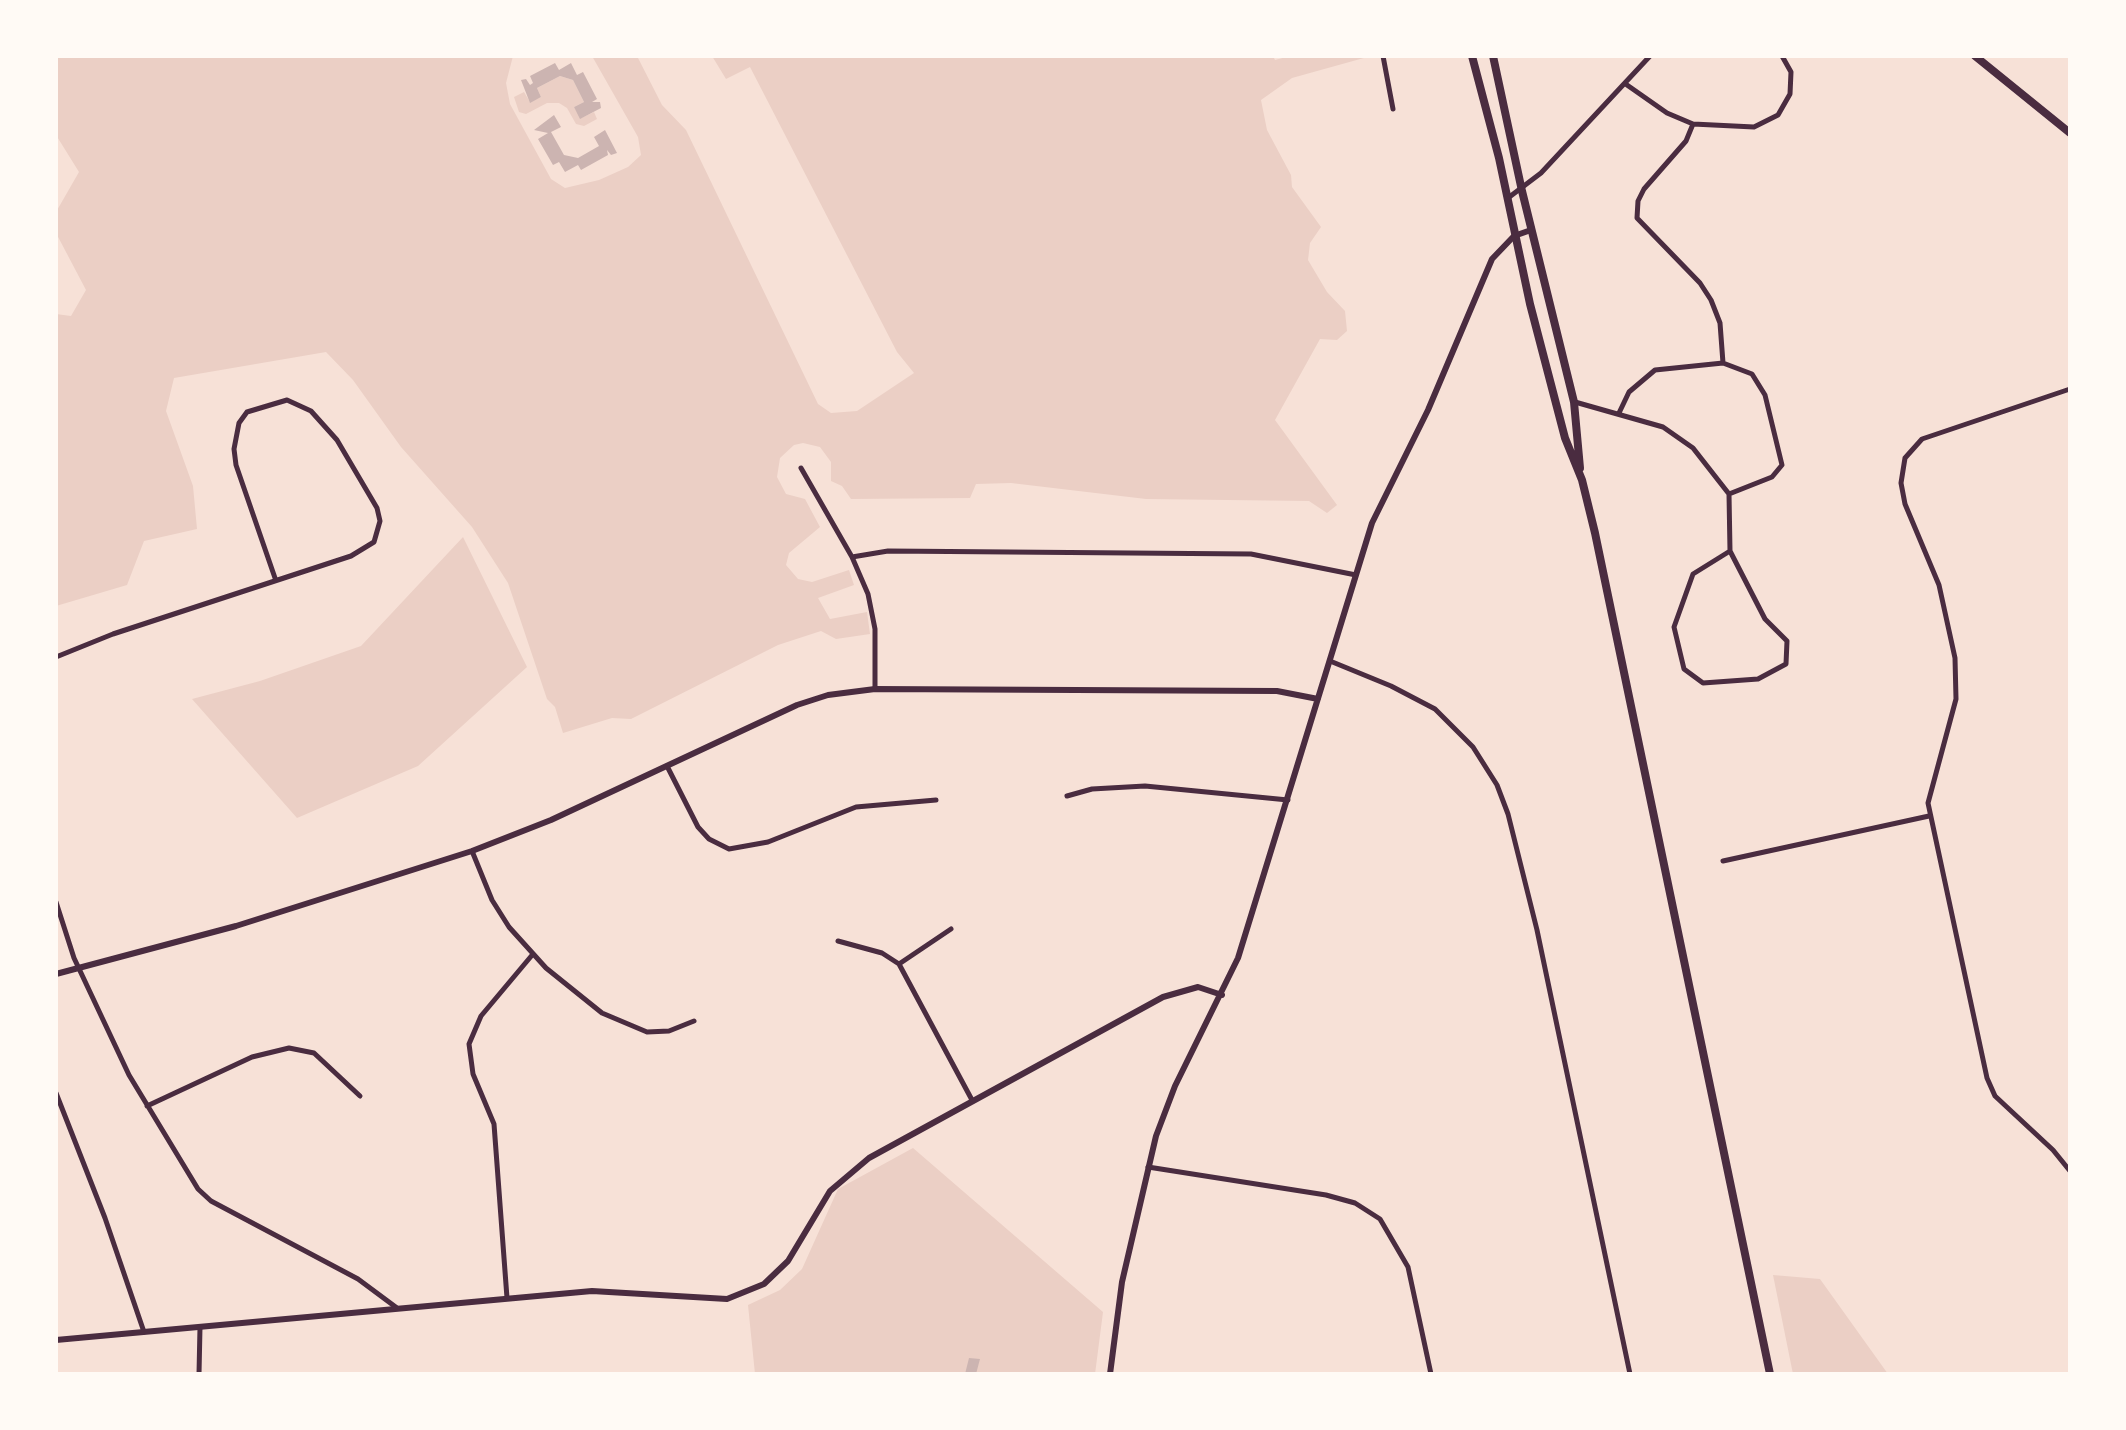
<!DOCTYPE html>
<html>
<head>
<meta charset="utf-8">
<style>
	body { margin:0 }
	#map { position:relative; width:2126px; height:1430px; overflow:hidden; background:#f7e1d7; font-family:Figtree,sans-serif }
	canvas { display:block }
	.frame { position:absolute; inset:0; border:58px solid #fffaf5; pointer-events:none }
</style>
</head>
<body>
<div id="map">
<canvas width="2126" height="1430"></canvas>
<div class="frame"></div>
</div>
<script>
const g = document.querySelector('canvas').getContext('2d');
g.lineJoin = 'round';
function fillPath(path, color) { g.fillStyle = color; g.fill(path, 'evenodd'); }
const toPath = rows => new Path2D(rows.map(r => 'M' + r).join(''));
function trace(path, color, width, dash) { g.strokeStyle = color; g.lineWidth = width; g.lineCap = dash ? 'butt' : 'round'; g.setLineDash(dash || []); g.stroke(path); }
fillPath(toPath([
	[56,56,513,56,506,83,510,104,551,179,565,188,599,180,628,167,641,155,638,137,592,56,637,56,662,105,686,130,818,404,831,413,857,411,914,373,897,352,750,67,726,79,712,56,1273,56,1275,60,1290,56,1371,56,1292,78,1261,100,1267,130,1291,175,1292,187,1321,227,1310,243,1308,260,1327,292,1345,311,1347,331,1337,340,1320,339,1275,420,1337,505,1327,513,1309,501,1146,499,1011,483,976,484,970,498,851,499,842,486,831,481,831,462,820,447,803,443,794,445,780,458,777,477,786,494,805,499,820,527,789,553,786,565,798,579,812,582,849,570,854,585,818,598,830,619,867,612,870,634,836,639,821,631,778,645,631,719,612,718,563,733,555,707,547,699,508,583,472,527,401,447,353,380,326,352,174,378,166,411,193,486,197,529,144,541,127,585,56,606,56,314,71,316,86,290,56,233,56,212,79,172,56,135],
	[560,76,573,80,584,102,574,107,581,118,594,112,597,119,584,126,576,124,567,108,559,103,547,103,526,114,519,112,514,97,524,92,530,102,541,97,537,88],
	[463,537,527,667,418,766,297,818,192,699,260,681,361,646],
	[913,1148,1103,1312,1095,1374,755,1374,748,1305,780,1290,802,1269,838,1189],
	[1773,1275,1820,1279,1888,1374,1793,1374]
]), '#ebcfc5');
fillPath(toPath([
	[555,63,559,70,571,63,577,75,583,72,597,99,592,102,600,102,601,108,580,119,574,107,584,102,573,80,560,76,537,88,541,97,530,103,521,80,526,79,530,85,533,83,530,76],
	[554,115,561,127,551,132,564,155,578,158,599,146,594,137,605,130,617,153,611,155,607,150,608,155,581,170,578,165,565,172,559,162,553,165,538,139,548,133,534,130],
	[969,1358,980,1359,976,1374,965,1374]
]), '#ccb4b1');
trace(toPath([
	[1383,56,1393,109],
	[1627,85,1667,113,1693,124,1754,127,1778,115,1790,94,1791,72,1782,56],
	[1693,124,1686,141,1644,189,1638,201,1637,218,1700,283,1711,300,1720,323,1723,363],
	[1508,198,1541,173,1650,56],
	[2070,389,1922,439,1905,458,1901,483,1905,504,1939,585,1955,658,1956,699,1928,803,1987,1078,1995,1096,2053,1150,2070,1171],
	[1575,402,1663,427,1693,448,1729,494,1730,551],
	[1619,413,1629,392,1655,370,1723,363,1752,374,1765,395,1782,465,1772,477,1729,494],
	[801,468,852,557,868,594,875,629,875,689],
	[1730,551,1765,619,1787,641,1786,664,1758,679,1703,683,1684,669,1674,627,1693,574,1730,551],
	[852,557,888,551,1251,554,1356,575],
	[56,657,113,634,351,556,374,542,380,521,377,508,337,440,311,411,287,400,247,412,239,423,234,449,236,465,275,578],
	[1330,661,1391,686,1435,709,1473,747,1497,785,1508,814,1537,930,1630,1374],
	[667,766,698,827,709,839,729,849,768,842,856,807,936,800],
	[1067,796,1092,789,1145,786,1288,800],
	[472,851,492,900,509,927,546,968,602,1013,647,1032,669,1031,694,1021],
	[1723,861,1929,816],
	[56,902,74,958,129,1075,198,1189,211,1201,358,1279,397,1308],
	[838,941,882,953,899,964,972,1100],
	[899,964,951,929],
	[56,1093,105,1218,144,1332],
	[147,1106,252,1057,289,1048,314,1053,360,1096],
	[1148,1167,1326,1195,1355,1203,1380,1219,1408,1267,1431,1374],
	[507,1298,494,1124,473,1074,469,1044,481,1016,533,954],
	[199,1374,200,1327]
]), '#4a2c40', 5);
trace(toPath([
	[56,974,236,926,472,851,551,820,797,705,828,695,875,689,1277,691,1318,699],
	[56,1340,592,1291,727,1299,764,1284,788,1261,830,1191,869,1158,1163,997,1198,987,1222,995],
	[1110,1374,1122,1282,1156,1136,1175,1086,1238,958,1372,523,1428,410,1492,259,1514,236,1531,230]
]), '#4a2c40', 6);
trace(toPath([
	[1472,56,1499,158,1530,304,1565,438,1582,480,1595,533,1770,1374],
	[1493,56,1522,191,1574,402,1580,468]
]), '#4a2c40', 8);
trace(toPath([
	[1975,56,2070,133]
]), '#4a2c40', 8);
</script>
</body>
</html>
